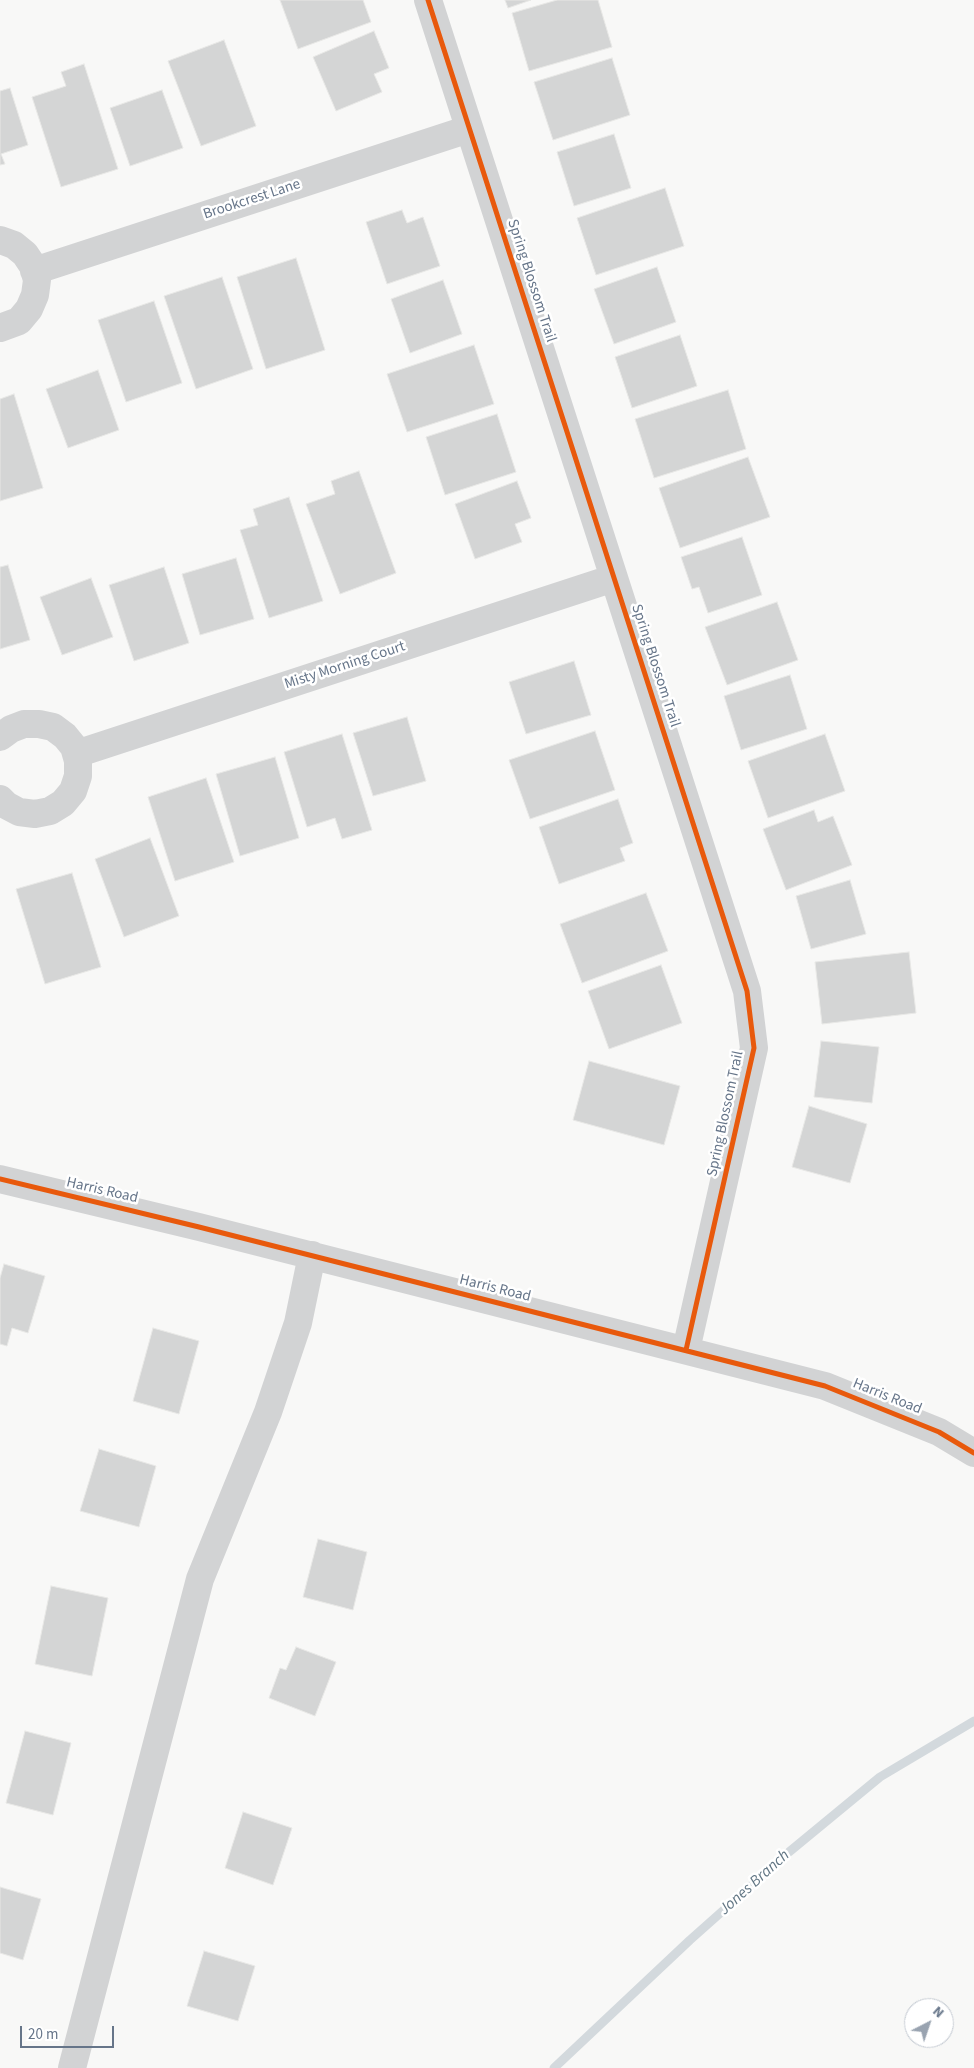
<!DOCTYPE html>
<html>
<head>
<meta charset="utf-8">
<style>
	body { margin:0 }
	#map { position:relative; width:974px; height:2068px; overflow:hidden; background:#f8f8f7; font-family:"Source Sans 3",sans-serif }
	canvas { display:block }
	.north { position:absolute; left:904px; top:1998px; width:50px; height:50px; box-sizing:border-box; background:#fff; border:1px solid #c2c8d0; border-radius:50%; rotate:41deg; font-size:14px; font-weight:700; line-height:20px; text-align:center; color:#667589 }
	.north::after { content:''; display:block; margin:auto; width:18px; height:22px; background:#99a3b0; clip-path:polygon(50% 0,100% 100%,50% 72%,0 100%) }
	.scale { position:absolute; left:20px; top:2026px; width:94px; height:22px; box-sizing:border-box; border:2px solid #667589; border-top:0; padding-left:6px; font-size:15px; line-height:18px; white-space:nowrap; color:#667589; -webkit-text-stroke:4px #fff; paint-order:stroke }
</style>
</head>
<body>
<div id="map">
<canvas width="974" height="2068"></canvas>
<div class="north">N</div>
<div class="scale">20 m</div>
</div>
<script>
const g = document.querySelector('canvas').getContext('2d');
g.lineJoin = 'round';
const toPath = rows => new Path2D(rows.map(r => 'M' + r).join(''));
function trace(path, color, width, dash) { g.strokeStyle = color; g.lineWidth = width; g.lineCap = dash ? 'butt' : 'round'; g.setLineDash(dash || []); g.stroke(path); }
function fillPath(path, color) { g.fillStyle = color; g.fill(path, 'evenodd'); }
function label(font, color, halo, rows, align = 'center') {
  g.font = font + ' "Source Sans 3",sans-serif'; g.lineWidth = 5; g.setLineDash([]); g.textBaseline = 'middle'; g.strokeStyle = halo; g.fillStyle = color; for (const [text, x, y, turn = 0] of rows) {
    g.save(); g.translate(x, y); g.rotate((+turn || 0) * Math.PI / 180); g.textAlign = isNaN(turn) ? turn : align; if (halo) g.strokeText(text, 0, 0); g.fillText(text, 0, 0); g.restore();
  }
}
trace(toPath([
	[554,2068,690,1940,789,1852,880,1777,974,1721]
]), '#d3d9dd', 9);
const building = toPath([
	[280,0,363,0,371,22,298,49,280,0],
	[505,0,531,0,508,8,505,0],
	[557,0,598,0,612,47,529,71,512,13,557,0],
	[374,31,389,68,374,74,382,92,336,111,313,57,374,31],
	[224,40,256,126,201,146,168,61,224,40],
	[612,58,630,115,553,140,534,82,612,58],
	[84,64,118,169,61,187,32,97,66,86,61,72,84,64],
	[10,88,28,145,1,154,5,164,0,165,0,91,10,88],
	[162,90,183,148,130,166,110,108,162,90],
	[614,134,631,188,574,206,557,152,614,134],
	[665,188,684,246,596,275,577,218,665,188],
	[402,210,407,223,423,217,440,266,387,284,366,222,402,210],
	[296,258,325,350,266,369,237,277,296,258],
	[657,267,676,322,614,344,594,289,657,267],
	[222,277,253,369,196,389,164,296,222,277],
	[443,280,462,334,410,353,391,299,443,280],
	[154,301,182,383,126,402,98,320,154,301],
	[680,335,697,386,632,408,615,357,680,335],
	[474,345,494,404,407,432,387,374,474,345],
	[98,370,119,430,68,448,46,389,98,370],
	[728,390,746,449,654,478,635,419,728,390],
	[14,394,43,488,0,501,0,399,14,394],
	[497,414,516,472,445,495,426,437,497,414],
	[748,457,770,517,680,548,659,488,748,457],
	[359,471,396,573,340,594,306,504,335,494,331,481,359,471],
	[517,481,531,518,515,524,522,542,475,559,455,504,517,481],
	[289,497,323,601,269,618,240,530,258,525,253,509,289,497],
	[742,537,762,595,708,613,699,587,692,589,681,557,742,537],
	[236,558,254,619,200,635,182,574,236,558],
	[8,565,30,640,0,649,0,567,8,565],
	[164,567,189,643,134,661,109,585,164,567],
	[91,578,113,637,62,655,40,597,91,578],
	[777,602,798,660,727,685,705,627,777,602],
	[574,661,591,715,526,734,509,682,574,661],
	[790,675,807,729,741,750,724,696,790,675],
	[407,717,426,781,373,796,353,733,407,717],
	[595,731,615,790,530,819,509,760,595,731],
	[342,734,372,830,342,839,335,818,307,827,284,752,342,734],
	[825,734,845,791,768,818,748,761,825,734],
	[275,757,299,838,240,856,216,774,275,757],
	[206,778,234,862,175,881,148,797,206,778],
	[618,799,633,843,620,848,625,861,559,884,539,827,618,799],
	[814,810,818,822,833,816,852,865,786,890,763,829,814,810],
	[150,838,179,916,124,937,95,859,150,838],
	[72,873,101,967,45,984,16,889,72,873],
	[850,880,866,934,811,949,796,896,850,880],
	[646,893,668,951,582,983,560,924,646,893],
	[909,952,916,1013,822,1024,815,962,909,952],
	[661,965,682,1023,609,1049,588,991,661,965],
	[821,1041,879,1047,872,1103,814,1097,821,1041],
	[589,1061,680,1086,664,1145,573,1120,589,1061],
	[809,1106,867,1124,850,1183,792,1167,809,1106],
	[4,1264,45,1276,28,1333,12,1328,7,1346,0,1344,0,1278,4,1264],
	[153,1328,199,1341,179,1414,133,1401,153,1328],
	[99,1449,156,1466,139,1527,80,1511,99,1449],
	[318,1539,367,1552,353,1610,303,1597,318,1539],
	[51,1586,108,1598,92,1676,35,1664,51,1586],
	[296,1647,336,1662,315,1716,269,1698,280,1668,286,1670,296,1647],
	[25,1731,71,1743,53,1815,6,1803,25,1731],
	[243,1812,292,1828,273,1885,225,1868,243,1812],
	[0,1887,41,1899,23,1960,0,1953,0,1887],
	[204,1951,255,1966,238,2021,187,2006,204,1951]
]);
fillPath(building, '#d4d5d5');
trace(building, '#e8e8e6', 1);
trace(toPath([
	[428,0,747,991,754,1048,686,1350],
	[0,240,14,245,25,254,33,266,37,280,35,295,29,309,19,321,0,328],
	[34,271,469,129],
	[0,737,11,729,24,724,39,724,53,727,65,736,74,747,78,761,78,776,73,791,63,803,50,811,35,814,19,812,6,805,0,799],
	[76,754,614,578],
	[0,1179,199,1227,825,1386,939,1432,974,1453],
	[72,2068,200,1579,268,1412,298,1323,312,1255]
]), '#d2d3d4', 28);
trace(toPath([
	[428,0,747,991,754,1048,686,1350],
	[0,1179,199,1227,825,1386,939,1432,974,1453]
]), '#e8590c', 5);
label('15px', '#667589', '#fff', [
	["Brookcrest Lane",252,200,-18],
	["Spring Blossom Trail",531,281,72],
	["Misty Morning Court",345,666,-18],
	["Spring Blossom Trail",655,666,72],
	["Spring Blossom Trail",726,1114,-78],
	["Harris Road",102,1191,13],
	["Harris Road",495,1289,14],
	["Harris Road",887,1397,22]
]);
label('italic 16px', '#627684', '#fff', [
	["Jones Branch",755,1883,-42]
]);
</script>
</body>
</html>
